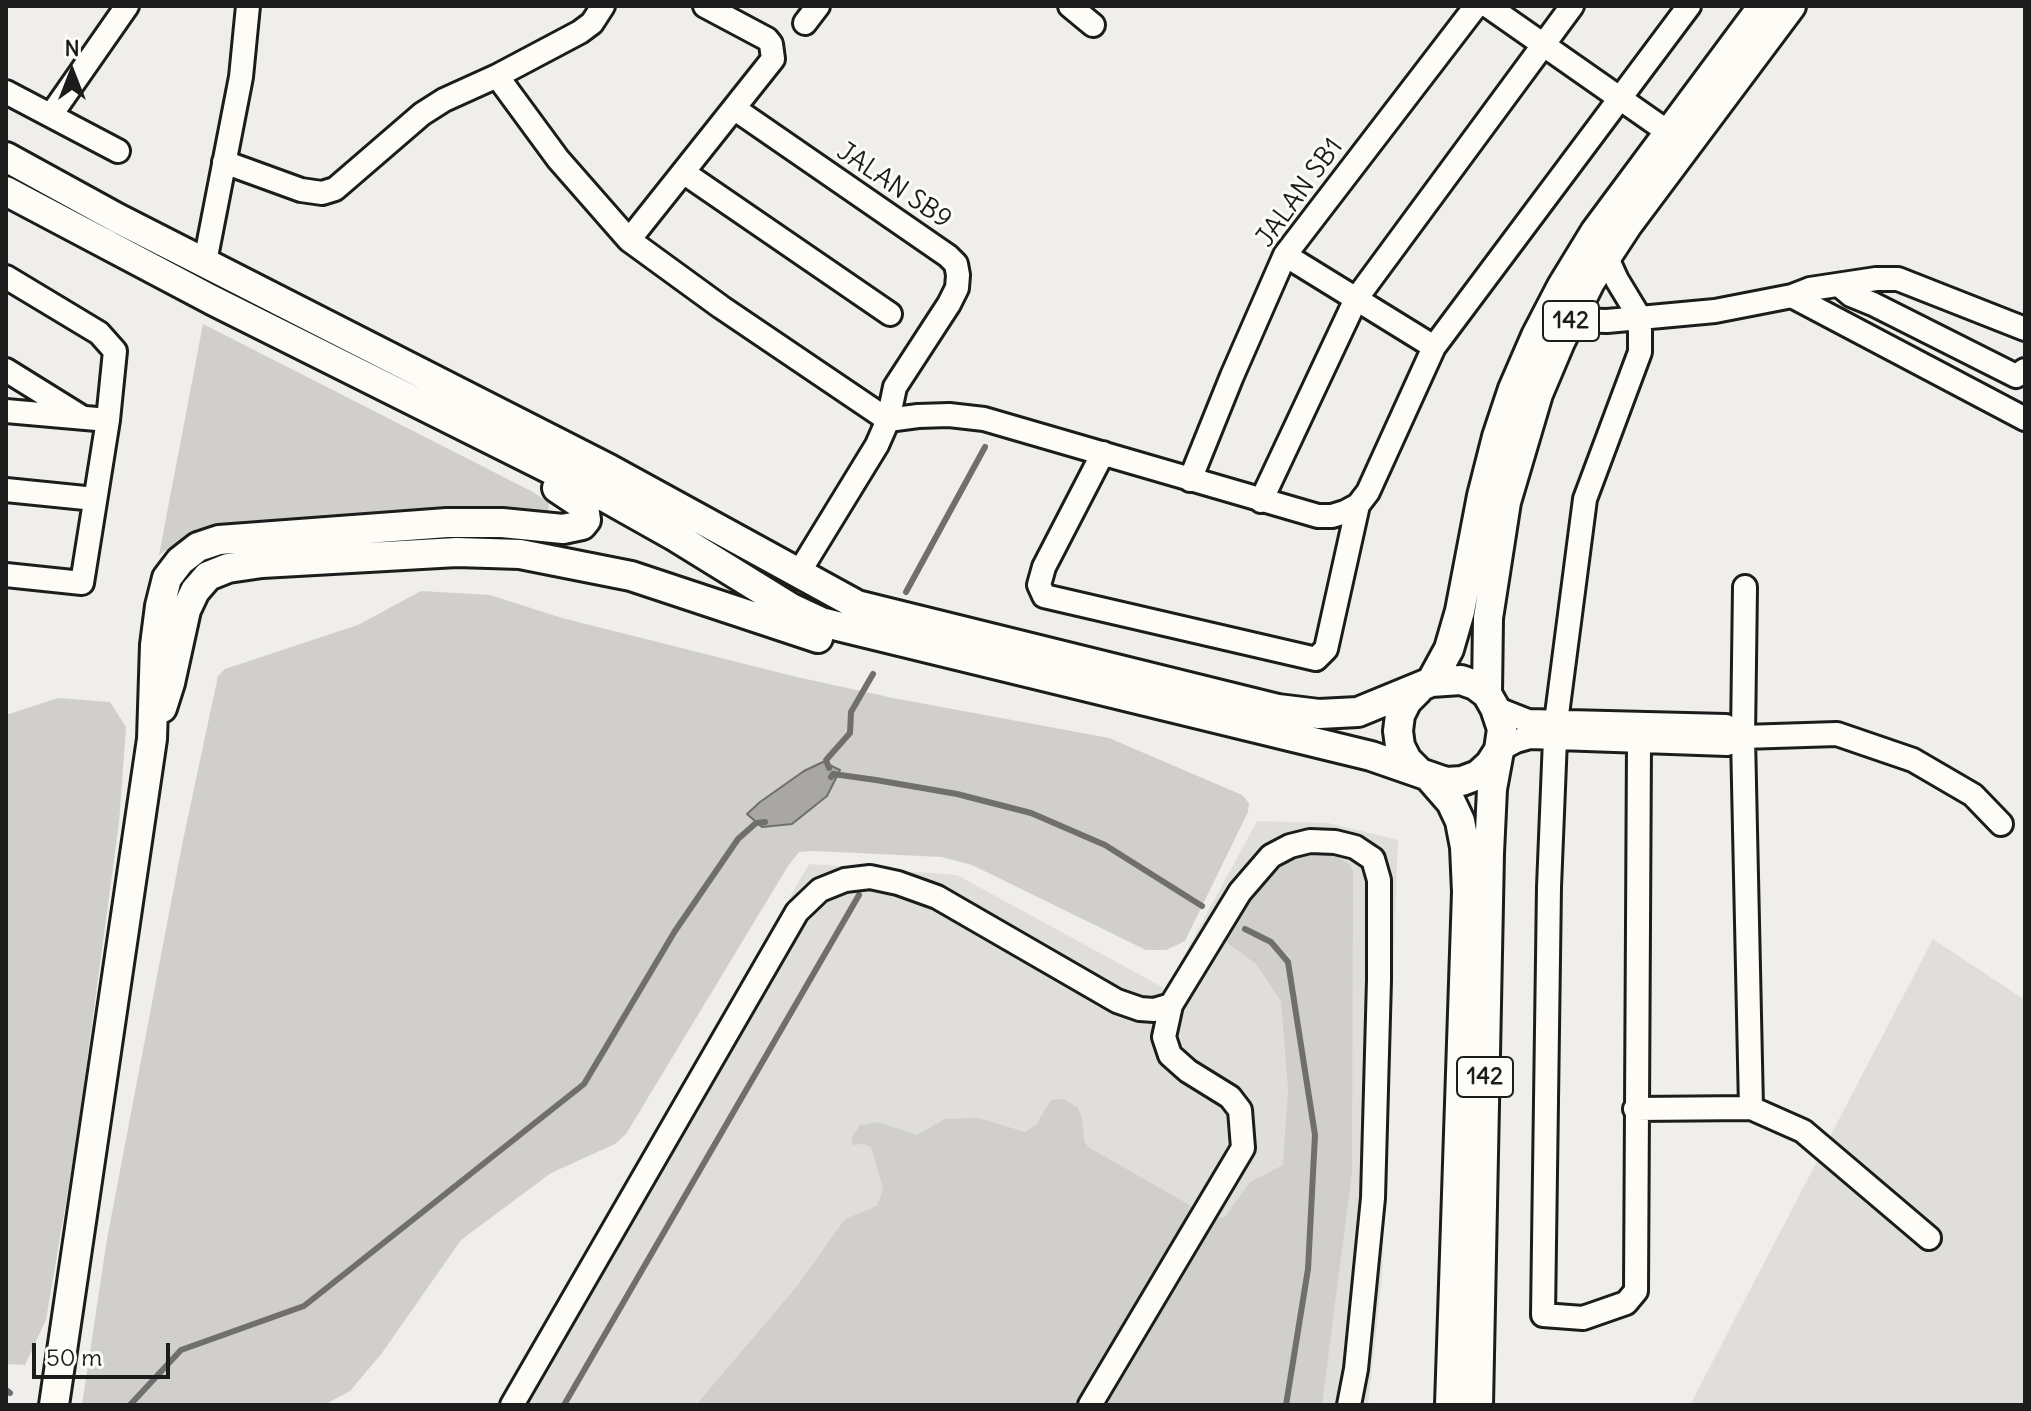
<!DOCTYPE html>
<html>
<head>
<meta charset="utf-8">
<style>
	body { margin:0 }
	#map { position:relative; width:2031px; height:1411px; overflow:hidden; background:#f0eeea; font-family:Delius,sans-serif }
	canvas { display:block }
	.frame { position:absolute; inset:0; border:8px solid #1c1c1c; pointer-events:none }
	.north { position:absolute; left:32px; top:32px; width:80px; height:80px; -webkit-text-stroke:6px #fdfcf7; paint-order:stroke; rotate:0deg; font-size:22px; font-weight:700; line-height:32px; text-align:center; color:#1c1c1c }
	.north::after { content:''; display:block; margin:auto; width:28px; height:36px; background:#1c1c1c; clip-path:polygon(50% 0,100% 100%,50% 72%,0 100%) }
	.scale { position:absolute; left:32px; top:1343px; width:138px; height:36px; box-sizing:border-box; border:4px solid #1c1c1c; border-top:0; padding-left:10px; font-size:24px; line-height:28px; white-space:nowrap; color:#1c1c1c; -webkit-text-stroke:6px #fdfcf7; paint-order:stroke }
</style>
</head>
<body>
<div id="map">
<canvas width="2031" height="1411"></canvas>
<div class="frame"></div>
<div class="north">N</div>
<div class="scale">50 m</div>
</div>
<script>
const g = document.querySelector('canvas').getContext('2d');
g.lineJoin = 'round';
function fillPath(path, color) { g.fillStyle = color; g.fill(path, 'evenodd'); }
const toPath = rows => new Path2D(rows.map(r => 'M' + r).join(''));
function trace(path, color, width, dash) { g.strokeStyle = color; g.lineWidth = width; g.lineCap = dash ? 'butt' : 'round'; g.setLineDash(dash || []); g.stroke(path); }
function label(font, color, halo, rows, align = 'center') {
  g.font = font + ' Delius,sans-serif'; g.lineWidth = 6; g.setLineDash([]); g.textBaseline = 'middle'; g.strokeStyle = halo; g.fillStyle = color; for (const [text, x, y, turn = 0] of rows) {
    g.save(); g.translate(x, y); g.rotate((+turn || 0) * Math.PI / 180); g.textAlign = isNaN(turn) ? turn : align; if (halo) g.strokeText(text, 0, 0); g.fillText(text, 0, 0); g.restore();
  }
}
fillPath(toPath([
	[1257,821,1328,823,1398,840,1382,1276,1368,1405,497,1405,809,864,957,875,1166,989],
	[1933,939,2025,1000,2025,1405,1690,1405]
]), '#e0deda');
fillPath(toPath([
	[203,324,533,492,549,503,548,513,446,514,215,529,185,537,159,555],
	[421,591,490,595,562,618,797,677,893,698,1109,738,1242,795,1249,803,1248,812,1185,941,1166,950,1146,950,972,865,942,857,814,851,799,852,788,866,626,1134,615,1144,551,1173,461,1240,382,1353,350,1391,324,1405,82,1405,107,1239,182,845,218,676,225,669,358,625],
	[58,698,110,702,126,727,119,823,76,1143,46,1320,25,1365,6,1364,6,715],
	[1319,853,1338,857,1350,865,1353,871,1352,1172,1322,1405,696,1405,798,1285,845,1219,877,1206,883,1189,871,1147,863,1144,853,1145,851,1138,860,1125,878,1122,917,1135,945,1119,979,1118,1025,1132,1036,1125,1051,1100,1064,1099,1078,1108,1082,1118,1084,1140,1088,1147,1214,1219,1225,1217,1250,1182,1283,1165,1288,1089,1281,1001,1256,964,1226,942,1226,927,1271,867,1297,858]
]), '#d0cfcc');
const water = toPath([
	[823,762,840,770,827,796,792,824,762,827,747,814,760,802,804,771,823,762]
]);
fillPath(water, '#a8a7a3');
trace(water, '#706f6d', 2);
trace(toPath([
	[906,592,985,447],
	[829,768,826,760,850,733,851,712,873,674],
	[831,777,833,774,876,780,957,794,1031,813,1105,845,1202,906],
	[1245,929,1271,942,1288,962,1315,1135,1308,1269,1286,1405],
	[6,1390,10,1393],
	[130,1405,181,1350,304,1306,584,1084,675,931,738,839,756,823,765,822],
	[564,1405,859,895]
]), '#706f6d', 6);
const minor = toPath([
	[603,6,592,23,580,32,497,76,558,159,629,240,721,307,888,420,918,416,949,415,984,419,1318,516,1332,516,1345,512,1358,505,1368,492,1434,347,1689,6],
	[1070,6,1093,25],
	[1488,6,1668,132],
	[805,23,818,6],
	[6,92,118,151],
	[735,109,948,256,956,264,958,275,957,288,949,304,895,387,888,420,877,445,798,574],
	[51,115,127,6],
	[224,162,301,190,322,193,335,189,422,114,444,100,497,76],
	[683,172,890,314],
	[629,240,773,59,771,44,767,39,705,6],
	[1285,255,1434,347],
	[205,262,241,77,248,6],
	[6,277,99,333,115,351,108,420],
	[1839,285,1851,295,1873,304,2016,376,2025,370],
	[1792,296,2025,419],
	[1571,320,1607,321,1715,311,1792,296,1810,289,1876,279,1898,279,2025,329],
	[6,370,80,416],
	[6,411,108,420,82,583,6,575],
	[1103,453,1044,567,1039,585,1044,596,1316,659,1326,649,1358,505],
	[1190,480,1232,376,1285,255,1476,6],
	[6,490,95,499],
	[1261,501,1356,299,1572,6],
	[1745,587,1743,737,1751,1108],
	[1495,708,1528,721,1726,726,1743,737],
	[1556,722,1585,499,1640,352,1640,318,1617,280,1607,258],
	[1555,739,1549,887,1543,1315,1583,1318,1626,1303,1636,1291,1639,742],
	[1499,750,1516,741,1530,737,1727,744,1743,737,1837,734,1913,760,1973,795,2001,824],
	[1635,1109,1751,1108,1803,1131,1929,1238],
	[512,1405,797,912,820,890,845,880,870,877,898,883,937,897,1117,1001,1140,1009,1154,1010,1171,1005],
	[1090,1405,1243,1148,1240,1110,1230,1097,1188,1071,1170,1055,1164,1037,1171,1005,1240,892,1271,856,1290,846,1310,841,1335,842,1355,847,1373,859,1379,880,1379,980,1373,1198,1356,1369,1349,1405]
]);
const major = toPath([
	[6,157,117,218,609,469,857,605,1278,709,1319,714,1358,712,1431,682,1461,680,1475,685,1487,694,1495,708,1502,729,1499,750,1490,764,1478,775,1462,781,1446,782,1371,756,821,622,791,608,676,537,596,492,212,300,6,191],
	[1431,682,1449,649,1460,611,1482,496,1497,437,1513,389,1536,336,1562,286,1595,232,1763,6],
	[1418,690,1407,701,1400,715,1398,731,1400,746,1407,760,1418,771],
	[1487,694,1488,618,1506,502,1538,394,1560,342,1590,282,1628,224,1791,6],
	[162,708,170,683,186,610,195,591,208,576,228,568,262,563,457,552,520,554,631,576,818,638],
	[1430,778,1451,802,1460,821,1465,847,1467,892,1450,1405],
	[54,1405,152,739,155,645,160,606,167,578,180,561,198,547,219,540,447,523,502,523,563,529,582,525,586,520,584,506,557,488],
	[1478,1405,1489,853,1492,789,1499,751]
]);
trace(minor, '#1c1c1c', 28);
trace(major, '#1c1c1c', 34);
trace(minor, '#fdfcf7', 22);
trace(major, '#fdfcf7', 28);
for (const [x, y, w] of [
	[1571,321,56],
	[1485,1077,56]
]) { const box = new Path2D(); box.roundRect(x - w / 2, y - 20, w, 40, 6); g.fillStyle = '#fdfcf7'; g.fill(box); trace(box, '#1c1c1c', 2); }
label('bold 24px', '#1c1c1c', null, [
	["142",1571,321],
	["142",1485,1077]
]);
label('26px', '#1c1c1c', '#fdfcf7', [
	["JALAN SB9",894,186,34],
	["JALAN SB1",1300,193,-54]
]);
</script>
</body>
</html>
